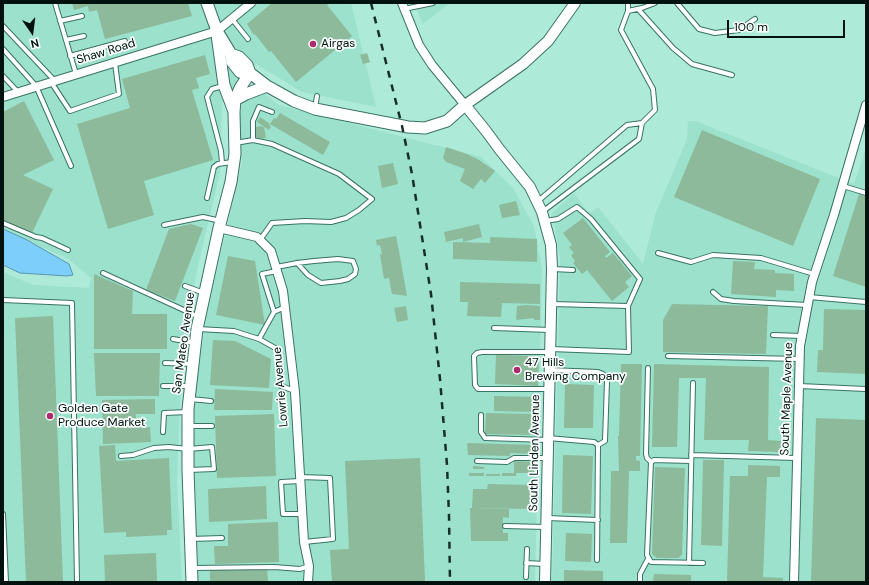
<!DOCTYPE html>
<html>
<head>
<meta charset="utf-8">
<style>
	body { margin:0 }
	#map { position:relative; width:869px; height:585px; overflow:hidden; background:#aeead8; font-family:"DM Sans",sans-serif }
	canvas { display:block }
	.frame { position:absolute; inset:0; border:4px solid #00120d; pointer-events:none }
	.north { position:absolute; left:12px; top:12px; width:40px; height:40px; -webkit-text-stroke:3px #f8fefc; paint-order:stroke; rotate:166deg; font-size:11px; font-weight:700; line-height:16px; text-align:center; color:#00120d }
	.north::after { content:''; display:block; margin:auto; width:14px; height:18px; background:#00120d; clip-path:polygon(50% 0,100% 100%,50% 72%,0 100%) }
	.scale { position:absolute; left:727px; top:20px; width:118px; height:18px; box-sizing:border-box; border:2px solid #00120d; border-top:0; padding-left:5px; font-size:12px; line-height:14px; white-space:nowrap; color:#00120d; -webkit-text-stroke:3px #f8fefc; paint-order:stroke }
</style>
</head>
<body>
<div id="map">
<canvas width="869" height="585"></canvas>
<div class="frame"></div>
<div class="north">N</div>
<div class="scale">100 m</div>
</div>
<script>
const g = document.querySelector('canvas').getContext('2d');
g.lineJoin = 'round';
function fillPath(path, color) { g.fillStyle = color; g.fill(path, 'evenodd'); }
const toPath = rows => new Path2D(rows.map(r => 'M' + r).join(''));
function trace(path, color, width, dash) { g.strokeStyle = color; g.lineWidth = width; g.lineCap = dash ? 'butt' : 'round'; g.setLineDash(dash || []); g.stroke(path); }
function label(font, color, halo, rows, align = 'center') {
  g.font = font + ' "DM Sans",sans-serif'; g.lineWidth = 3.5; g.setLineDash([]); g.textBaseline = 'middle'; g.strokeStyle = halo; g.fillStyle = color; for (const [text, x, y, turn = 0] of rows) {
    g.save(); g.translate(x, y); g.rotate((+turn || 0) * Math.PI / 180); g.textAlign = isNaN(turn) ? turn : align; if (halo) g.strokeText(text, 0, 0); g.fillText(text, 0, 0); g.restore();
  }
}
fillPath(toPath([
	[3,3,351,3,376,107,302,92,256,64,222,102,220,172,198,266,182,348,177,483,182,582,3,582,3,272,33,285,89,288,91,278,68,259,3,229],
	[414,3,450,3,423,24],
	[257,88,279,105,481,157,513,188,534,226,542,269,535,582,196,582,194,531,193,412,206,317,242,162,239,117,245,94],
	[688,121,695,121,854,184,866,149,866,582,552,582,560,258,553,217,551,214,574,193,588,212,591,212,598,207,643,264,655,215,687,139]
]), '#9be1cc');
const water = toPath([
	[3,229,27,240,69,264,73,275,67,276,20,273,3,265,3,229]
]);
fillPath(water, '#7dcefa');
trace(water, '#5896b3', 1);
fillPath(toPath([
	[72,3,188,3,192,16,105,39,97,10,89,12,88,6,74,10],
	[272,3,330,3,327,5,352,36,296,82,271,51,269,52,255,34,254,35,247,24],
	[367,53,370,62,363,64,360,55],
	[205,55,210,74,196,78,199,88,192,90,213,160,144,181,154,215,108,229,77,124,130,108,122,79],
	[24,101,54,160,23,175,53,189,32,233,3,220,3,112],
	[280,113,330,142,323,155,270,124,274,118,276,119],
	[260,117,270,124,269,125,271,126,269,130,257,122],
	[262,126,262,127,264,127,266,138,256,139,254,128,256,128,255,127],
	[702,130,820,179,793,246,674,197],
	[446,147,467,154,479,160,495,171,485,183,481,179,473,189,460,181,465,169,446,162,443,158],
	[393,163,398,184,382,188,378,166],
	[859,194,866,196,866,287,833,276],
	[516,201,520,215,502,218,499,205],
	[583,218,610,252,605,256,606,258,613,253,632,276,625,282,629,287,612,301,587,270,582,274,573,263,575,261,571,255,574,253,569,247,572,245,563,233],
	[191,224,203,228,175,301,146,290,169,229],
	[479,224,482,237,463,242,463,238,446,242,444,232],
	[396,236,399,251,407,296,392,294,389,278,384,279,380,254,382,254,380,245,377,246,376,240],
	[490,237,537,239,537,262,453,259,453,242,490,243],
	[228,256,255,261,265,325,216,315],
	[733,261,755,262,754,269,775,270,775,273,794,274,794,291,776,290,776,297,731,294],
	[94,274,133,291,132,314,167,314,167,349,94,349],
	[460,282,540,284,540,304,502,303,501,317,467,316,468,302,460,302],
	[672,304,768,306,766,354,663,352,663,320],
	[526,305,540,306,540,320,534,320,534,318,516,320,517,306],
	[406,306,408,320,397,322,394,308],
	[824,309,866,310,866,374,817,372,818,350,823,350],
	[53,316,63,582,26,582,15,318],
	[213,340,235,341,271,359,269,388,210,385],
	[94,353,160,353,159,396,96,396],
	[496,355,539,356,538,386,495,384],
	[621,364,642,364,640,456,636,456,636,460,640,461,640,471,629,471,627,543,610,543,611,471,619,471,618,436,619,436],
	[654,364,769,367,768,440,781,441,780,452,748,451,749,440,704,440,706,378,679,378,677,447,652,447],
	[565,384,594,385,593,428,564,428],
	[215,389,273,392,272,410,214,410],
	[494,396,538,397,538,412,494,411],
	[155,399,155,414,136,414,136,419,141,419,141,428,150,427,151,442,103,444,102,400],
	[486,413,531,414,530,435,485,434],
	[274,414,276,476,217,478,215,416],
	[816,418,866,420,866,582,811,582],
	[467,443,536,445,536,454,510,453,510,456,468,455],
	[115,445,116,461,169,458,172,530,167,530,167,535,126,537,126,532,104,533,99,446],
	[563,455,593,456,591,514,562,513],
	[420,458,425,582,332,582,330,550,349,549,345,461],
	[703,460,724,460,722,546,701,545],
	[514,461,534,462,534,473,516,473,516,476,502,476,502,473,514,473],
	[748,465,780,466,780,477,767,477,763,577,783,578,783,582,727,582,730,476,748,476],
	[473,466,484,467,484,469,473,469],
	[655,467,685,468,682,555,678,558,657,558,652,554],
	[469,473,484,473,484,476,469,476],
	[486,474,500,474,500,476,486,476],
	[488,484,531,485,530,509,472,508,473,489,487,489],
	[266,486,267,519,209,522,208,489],
	[470,508,509,509,509,518,503,517,503,533,508,533,508,541,471,541],
	[278,522,279,562,215,564,214,546,228,546,228,524],
	[566,533,592,534,591,562,565,561],
	[156,553,157,582,105,582,104,555],
	[267,568,268,582,210,582,210,570],
	[564,570,603,571,603,582,564,582],
	[654,574,691,575,691,582,653,582]
]), '#8cba9a');
const service = toPath([
	[55,3,76,74],
	[677,3,699,29,715,33,739,30,755,19],
	[404,9,433,3],
	[638,9,673,48,692,64,732,75],
	[628,11,642,8,655,3],
	[232,19,248,39],
	[60,21,82,16],
	[3,26,55,81],
	[66,40,84,36],
	[3,49,36,86,71,166],
	[70,56,125,41],
	[3,76,18,92],
	[51,82,70,111,119,94,115,63],
	[315,108,317,96],
	[253,140,272,144,339,174,372,199,359,210,346,218,331,222,305,221,272,223,260,240],
	[235,143,253,140,253,121,259,107,272,112],
	[222,163,221,151,207,97,212,89,223,86],
	[843,186,866,193],
	[207,198,214,167,218,164,232,162],
	[537,202,627,125,642,123],
	[542,212,639,139,642,123,655,110,653,89,621,30,628,11,628,3],
	[545,221,558,219,577,207,591,219,640,279,628,306,629,352,551,349],
	[3,223,36,237,42,238,68,250],
	[164,225,203,217,221,221],
	[658,253,691,262,713,255,761,258,814,274],
	[276,267,287,265,297,263,314,261,338,259,353,261,356,269,355,274,348,279,340,281,321,283,308,275,297,263],
	[553,269,573,270],
	[103,273,199,317],
	[185,286,204,293],
	[713,292,721,299,734,301,807,305],
	[809,297,866,302],
	[3,300,72,303,77,582],
	[552,304,628,306],
	[274,312,262,274,277,271],
	[494,328,550,330],
	[198,329,234,331,259,339,277,349,279,354,281,386,295,391],
	[773,335,802,336],
	[173,339,195,343],
	[259,339,274,312,285,307],
	[668,356,799,359],
	[165,363,193,364],
	[648,368,646,454,647,458,651,462],
	[550,370,598,372,603,374,606,377,607,381,605,441,598,445],
	[163,386,189,386],
	[799,386,866,389],
	[549,389,478,389,475,385,474,356,477,353,482,352,550,352],
	[190,399,211,401],
	[481,415,481,432,485,438,548,440],
	[189,426,212,426],
	[163,432,164,413,188,412],
	[548,438,594,442,598,445,597,560],
	[691,455,796,458],
	[121,456,133,455,154,448,169,447,188,449,212,447,214,469,189,470],
	[477,461,507,462,514,458,547,458],
	[691,461,654,460,651,462,647,555,651,562,703,563],
	[300,477,330,478,333,539,304,542],
	[300,481,281,482,283,514,302,514],
	[3,514,6,582],
	[547,518,598,520],
	[505,526,546,527],
	[191,539,222,538],
	[526,563,545,564],
	[689,563,693,383],
	[192,568,274,567,300,569,309,566],
	[526,577,527,549],
	[640,582,640,574,648,559]
]);
const minor = toPath([
	[402,3,419,45,432,65,465,105],
	[3,97,217,31,251,3],
	[219,228,257,237,271,251,283,291,295,392,304,542,309,566,308,582],
	[794,582,800,346,812,282,834,215,866,105]
]);
const tertiary = toPath([
	[545,582,552,269,551,245,542,212,530,187,500,150,486,131,465,105,523,64,548,41,575,3]
]);
const secondary = toPath([
	[207,3,217,31,231,54,232,62,240,72,243,73,250,73],
	[217,35,224,85,233,109],
	[231,54,239,57,247,65,250,73,267,86,294,101,315,109,408,127,425,128,447,121,465,105],
	[235,100,246,94,267,86],
	[192,582,188,470,188,409,197,329,219,228,231,182,235,154,234,112,235,100,240,88,250,73]
]);
trace(service, '#397364', 6);
trace(minor, '#397364', 10);
trace(tertiary, '#397364', 12);
trace(secondary, '#397364', 13);
trace(service, '#fff', 4);
trace(minor, '#fff', 8);
trace(tertiary, '#fff', 10);
trace(secondary, '#fff', 11);
trace(toPath([
	[371,3,402,126,412,174,431,294,440,379,447,465,449,515,450,582]
]), '#172f28', 2.5, [7, 7]);
for (const [x, y, r, color] of [
	[313,44,4,"#af296f"],
	[517,370,4,"#af296f"],
	[50,416,4,"#af296f"]
]) { const dot = new Path2D(); dot.arc(x, y, r, 0, 2 * Math.PI); g.fillStyle = color; g.fill(dot); trace(dot, '#f8fefc', 1.5); }
label('12px', '#00120d', '#f8fefc', [
	["Airgas",321,44],
	["47 Hills",525,363],
	["Brewing Company",525,377],
	["Golden Gate",58,409],
	["Produce Market",58,423]
], 'left');
label('12px', '#00120d', '#f8fefc', [
	["Shaw Road",106,52,-17],
	["San Mateo Avenue",184,343,-82],
	["Lowrie Avenue",281,387,-95],
	["South Maple Avenue",787,399,-88],
	["South Linden Avenue",535,453,-89]
]);
</script>
</body>
</html>
